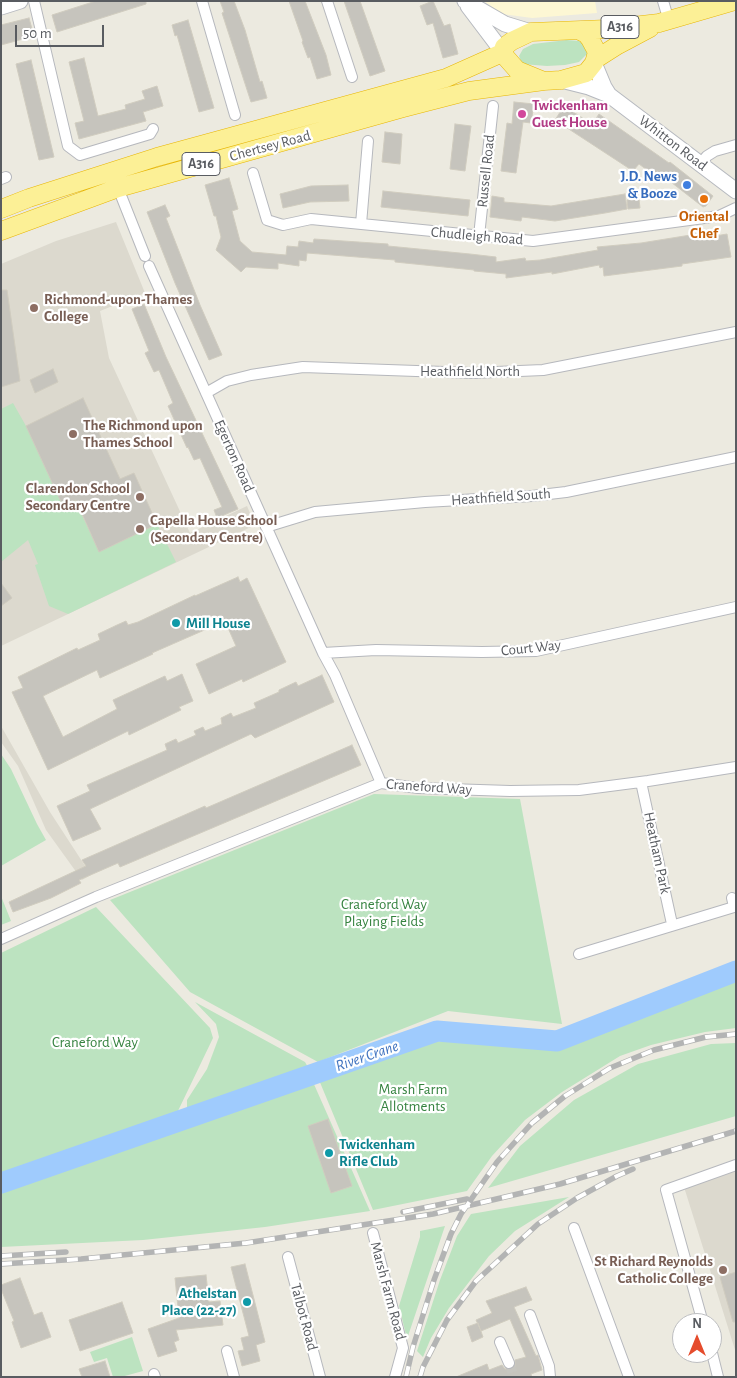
<!DOCTYPE html>
<html>
<head>
<meta charset="utf-8">
<style>
	body { margin:0 }
	#map { position:relative; width:737px; height:1378px; overflow:hidden; background:#eceae0; font-family:"Alegreya Sans",sans-serif }
	canvas { display:block }
	.frame { position:absolute; inset:0; border:2px solid #595c61; pointer-events:none }
	.north { position:absolute; left:672px; top:1313px; width:50px; height:50px; box-sizing:border-box; background:#fff; border:1px solid #bdbec0; border-radius:50%; rotate:0deg; font-size:14px; font-weight:700; line-height:20px; text-align:center; color:#595c61 }
	.north::after { content:''; display:block; margin:auto; width:18px; height:22px; background:#e54c2d; clip-path:polygon(50% 0,100% 100%,50% 72%,0 100%) }
	.scale { position:absolute; left:15px; top:25px; width:89px; height:22px; box-sizing:border-box; border:2px solid #595c61; border-top:0; padding-left:6px; font-size:15px; line-height:18px; white-space:nowrap; color:#595c61; -webkit-text-stroke:4px #fff; paint-order:stroke }
</style>
</head>
<body>
<div id="map">
<canvas width="737" height="1378"></canvas>
<div class="frame"></div>
<div class="north">N</div>
<div class="scale">50 m</div>
</div>
<script>
const g = document.querySelector('canvas').getContext('2d');
g.lineJoin = 'round';
function fillPath(path, color) { g.fillStyle = color; g.fill(path, 'evenodd'); }
const toPath = rows => new Path2D(rows.map(r => 'M' + r).join(''));
function trace(path, color, width, dash) { g.strokeStyle = color; g.lineWidth = width; g.lineCap = dash ? 'butt' : 'round'; g.setLineDash(dash || []); g.stroke(path); }
function label(font, color, halo, rows, align = 'center') {
  g.font = font + ' "Alegreya Sans",sans-serif'; g.lineWidth = 4.5; g.setLineDash([]); g.textBaseline = 'middle'; g.strokeStyle = halo; g.fillStyle = color; for (const [text, x, y, turn = 0] of rows) {
    g.save(); g.translate(x, y); g.rotate((+turn || 0) * Math.PI / 180); g.textAlign = isNaN(turn) ? turn : align; if (halo) g.strokeText(text, 0, 0); g.fillText(text, 0, 0); g.restore();
  }
}
fillPath(toPath([
	[484,1,595,1,597,13,532,18,502,14]
]), '#fdf7d4');
fillPath(toPath([
	[116,222,145,293,100,311,109,358,190,533,247,506,255,525,1,646,1,264,56,241],
	[1,726,50,812,91,875,82,880,46,830,18,766,1,742],
	[736,1168,736,1353,684,1187]
]), '#dcd9ce');
fillPath(toPath([
	[567,40,579,41,586,47,587,54,579,62,565,65,547,66,522,64,519,56,523,49,533,44],
	[13,403,26,426,63,506,75,500,99,552,157,524,176,562,68,614,49,606,35,565,38,564,28,540,1,562,1,409],
	[1,754,11,769,37,824,46,840,1,866],
	[374,794,520,799,562,1024,448,1011,318,1062,190,992,110,900],
	[1,896,11,921,1,925],
	[96,907,210,1028,213,1038,177,1113,1,1176,1,953],
	[736,975,736,1028,705,1032,651,1045,620,1056,562,1092,525,1120,492,1156,467,1191,373,1210,319,1080,433,1041,558,1046],
	[195,1002,305,1062,310,1071,187,1108,187,1100,207,1069,219,1037,216,1024],
	[736,1043,736,1116,488,1188,520,1146,574,1100,638,1064,711,1044],
	[313,1082,370,1211,265,1227,143,1240,1,1247,1,1192],
	[569,1197,515,1231,489,1256,449,1308,431,1338,423,1357,417,1351,440,1280,457,1236,471,1214],
	[445,1226,407,1339,399,1306,420,1237,420,1231],
	[132,1337,143,1371,121,1377,113,1377,107,1358,94,1362,90,1352]
]), '#bce3c0');
trace(toPath([
	[1,1183,437,1031,557,1041,736,971]
]), '#9fcbfd', 21);
const building = toPath([
	[96,1,146,1,146,4,57,32,52,15,96,1],
	[220,1,234,1,245,30,260,82,262,81,267,98,251,102,222,13,224,12,220,1],
	[289,1,305,1,326,55,331,75,317,79,310,57,308,58,302,42,303,41,289,1],
	[344,1,360,1,385,71,370,76,344,1],
	[433,1,444,26,450,24,458,54,443,58,433,23,427,25,420,6,433,1],
	[29,18,34,36,1,45,1,25,29,18],
	[188,20,214,108,199,112,177,35,175,36,172,25,188,20],
	[84,58,98,116,126,109,125,105,145,99,142,91,157,86,163,106,143,112,146,121,79,139,75,123,84,121,69,62,84,58],
	[31,60,54,157,39,160,16,64,31,60],
	[514,102,534,104,531,123,523,122,516,173,501,171,507,123,512,124,514,102],
	[564,106,592,124,599,114,669,163,670,162,713,196,706,206,703,207,658,172,655,176,639,164,633,171,555,120,564,106],
	[455,124,471,126,465,171,450,169,455,124],
	[385,132,402,134,400,164,382,162,385,132],
	[229,178,238,209,232,211,240,241,252,252,286,255,287,246,298,247,299,241,313,243,314,239,388,244,388,246,470,254,496,257,496,262,525,258,526,261,540,260,598,250,597,247,641,243,703,233,703,238,727,234,731,257,682,264,682,266,604,276,603,267,600,268,599,265,552,274,552,272,506,278,506,274,474,271,474,270,395,262,395,260,307,253,306,261,299,260,299,266,278,263,278,269,246,267,241,272,216,250,221,237,216,216,214,216,205,185,229,178],
	[348,185,349,201,310,202,283,208,280,194,311,186,348,185],
	[383,191,470,200,468,216,381,207,383,191],
	[625,194,627,209,605,213,555,221,522,217,521,221,490,217,492,196,504,198,504,202,551,206,625,194],
	[639,199,640,208,628,209,627,200,639,199],
	[165,205,170,216,166,218,200,305,222,355,209,360,175,283,147,212,165,205],
	[1,290,7,290,20,381,1,387,1,290],
	[144,304,166,357,238,509,217,518,214,510,222,507,200,458,194,460,188,447,187,448,168,406,173,403,159,370,154,372,145,353,149,351,132,309,144,304],
	[53,369,58,382,35,393,30,380,53,369],
	[83,398,120,479,134,473,157,524,99,552,76,500,63,506,26,426,83,398],
	[238,577,240,582,247,578,286,662,243,682,242,679,209,694,196,664,236,646,225,621,152,653,153,654,100,678,97,670,43,696,63,737,117,709,113,700,165,676,167,681,182,674,193,701,179,707,181,710,129,735,128,731,48,770,12,692,23,688,18,677,77,648,78,650,100,640,98,634,117,625,126,621,128,625,138,622,195,595,195,596,238,577],
	[1,583,12,598,1,606,1,583],
	[322,675,334,702,255,738,251,734,90,809,101,829,73,841,57,806,90,791,87,785,167,750,165,744,176,739,178,743,196,735,194,731,203,727,205,731,222,724,221,718,231,713,233,717,256,708,254,703,279,692,279,690,296,682,298,686,322,675],
	[352,745,361,765,120,867,118,863,79,880,81,883,51,898,13,912,9,902,86,866,82,860,205,806,206,808,352,745],
	[328,1119,352,1186,331,1193,308,1126,328,1119],
	[245,1264,265,1342,256,1345,260,1361,242,1366,238,1351,244,1350,241,1338,249,1336,231,1267,245,1264],
	[736,1272,736,1322,733,1322,720,1277,736,1272],
	[206,1275,209,1302,220,1301,223,1325,176,1330,179,1340,174,1342,177,1351,158,1357,148,1329,179,1318,175,1278,206,1275],
	[20,1278,34,1315,42,1312,51,1337,21,1348,12,1322,14,1321,1,1289,1,1285,20,1278],
	[526,1287,532,1300,514,1307,536,1356,538,1355,542,1370,531,1374,532,1377,456,1377,487,1364,489,1370,502,1365,505,1369,511,1369,515,1367,515,1360,526,1357,510,1319,481,1331,476,1320,492,1313,486,1301,526,1287],
	[122,1302,133,1333,80,1351,69,1320,122,1302],
	[478,1323,483,1337,472,1342,467,1327,478,1323],
	[105,1361,110,1377,82,1377,79,1369,105,1361]
]);
fillPath(building, '#c6c4bd');
trace(building, '#d0ccbf', 1);
trace(toPath([
	[509,1363,514,1377]
]), '#c7c6c0', 10, [10, 5]);
const minor = toPath([
	[34,1,68,146,80,155,150,134,153,129],
	[202,1,235,115],
	[327,1,352,77],
	[663,1,669,21],
	[701,163,707,156,715,151,736,145],
	[253,173,267,220,283,225,311,219,533,241,719,216,736,208],
	[1,179,6,177],
	[118,188,145,256],
	[361,224,368,141],
	[479,236,493,106],
	[149,266,323,653,335,675,381,783],
	[206,393,227,381,251,375,303,367,473,373,543,370,736,332],
	[266,527,315,512,425,502,532,496,566,492,736,457],
	[323,653,376,650,482,652,536,651,736,607],
	[641,782,672,924],
	[1,939,96,897,381,783,418,788,510,791,579,790,648,781,736,767],
	[579,954,734,907,732,898],
	[574,1228,629,1377],
	[373,1233,403,1348,395,1377],
	[288,1257,320,1377],
	[530,1315,549,1366,550,1377],
	[703,1323,666,1190,736,1165],
	[500,1342,509,1363],
	[227,1351,234,1377],
	[712,1353,718,1377],
	[154,1374,155,1377]
]);
const secondary = toPath([
	[465,1,505,24,531,32],
	[468,6,502,51],
	[1,7,20,1],
	[594,63,604,87,609,95],
	[561,80,589,87,609,95,736,191]
]);
const trunk = toPath([
	[502,53,504,47,512,41,531,32,607,29,659,23,735,1],
	[502,53,517,70,544,81],
	[596,59,618,45,650,28],
	[1,209,29,198,157,157,446,78,502,53],
	[1,231,118,188,403,108,469,91,544,81,561,80,586,73,594,63,597,52,590,39,586,34,580,31]
]);
trace(minor, '#b6b8bd', 12);
trace(secondary, '#b6b9bf', 17);
trace(trunk, '#e7b504', 19);
trace(minor, '#fff', 10);
trace(secondary, '#fff', 15);
trace(trunk, '#fcf096', 18);
const rail = toPath([
	[403,1212,467,1199],
	[1,1256,66,1252],
	[1,1264,81,1259,246,1243,433,1214,560,1184,736,1131],
	[406,1377,413,1347,434,1280,451,1234,461,1214,497,1162,532,1123,565,1096,610,1068,654,1050,706,1037,736,1034],
	[420,1377,423,1367,447,1320,476,1281,538,1224,577,1198,617,1176,633,1169]
]);
trace(rail, '#b3b4b4', 5.5);
trace(rail, '#fff', 4, [11]);
for (const [x, y, r, color] of [
	[522,114,5,"#d1479c"],
	[687,185,5,"#3f7fe0"],
	[704,199,5,"#e8710a"],
	[34,308,5,"#8d6e63"],
	[73,434,5,"#8d6e63"],
	[140,497,5,"#8d6e63"],
	[140,529,5,"#8d6e63"],
	[176,623,5,"#0f9aa8"],
	[329,1153,5,"#0f9aa8"],
	[723,1270,5,"#8d6e63"],
	[247,1302,5,"#0f9aa8"]
]) { const dot = new Path2D(); dot.arc(x, y, r, 0, 2 * Math.PI); g.fillStyle = color; g.fill(dot); trace(dot, '#fff', 2); }
for (const [x, y, w] of [
	[620,27,38],
	[201,164,38]
]) { const box = new Path2D(); box.roundRect(x - w / 2, y - 11.5, w, 23, 4); g.fillStyle = '#fff'; g.fill(box); trace(box, '#595c61', 1); }
label('bold 14px', '#595c61', null, [
	["A316",620,27],
	["A316",201,164]
]);
label('bold 15px', '#b23c85', '#fff', [
	["Twickenham",532,105],
	["Guest House",532,122]
], 'left');
label('15px', '#595c61', '#fff', [
	["Whitton Road",673,143,37],
	["Chertsey Road",270,146,-15],
	["Russell Road",486,171,-84],
	["Chudleigh Road",477,236,5],
	["Heathfield North",470,371],
	["Egerton Road",234,456,66],
	["Heathfield South",501,497,-4],
	["Court Way",531,648,-6],
	["Craneford Way",429,787,4],
	["Heatham Park",657,853,78],
	["Marsh Farm Road",388,1291,75],
	["Talbot Road",304,1317,75]
]);
label('bold 15px', '#366cbe', '#fff', [
	["J.D. News",677,176],
	["& Booze",677,193]
], 'right');
label('bold 15px', '#c56008', '#fff', [
	["Oriental",704,216],
	["Chef",704,233]
]);
label('bold 15px', '#785e54', '#fff', [
	["Richmond-upon-Thames",44,299],
	["College",44,316],
	["The Richmond upon",83,425],
	["Thames School",83,442],
	["Clarendon School",130,488,"right"],
	["Secondary Centre",130,505,"right"],
	["Capella House School",150,520],
	["(Secondary Centre)",150,537],
	["St Richard Reynolds",713,1261,"right"],
	["Catholic College",713,1278,"right"]
], 'left');
label('bold 15px', '#0d838f', '#fff', [
	["Mill House",186,623],
	["Twickenham",339,1144],
	["Rifle Club",339,1161],
	["Athelstan",237,1293,"right"],
	["Place (22-27)",237,1310,"right"]
], 'left');
label('15px', '#368340', '#fff', [
	["Craneford Way",384,904],
	["Playing Fields",384,921],
	["Craneford Way",95,1042],
	["Marsh Farm",413,1089],
	["Allotments",413,1106]
]);
label('italic 16px', '#4274bf', '#fff', [
	["River Crane",367,1056,-19]
]);
</script>
</body>
</html>
